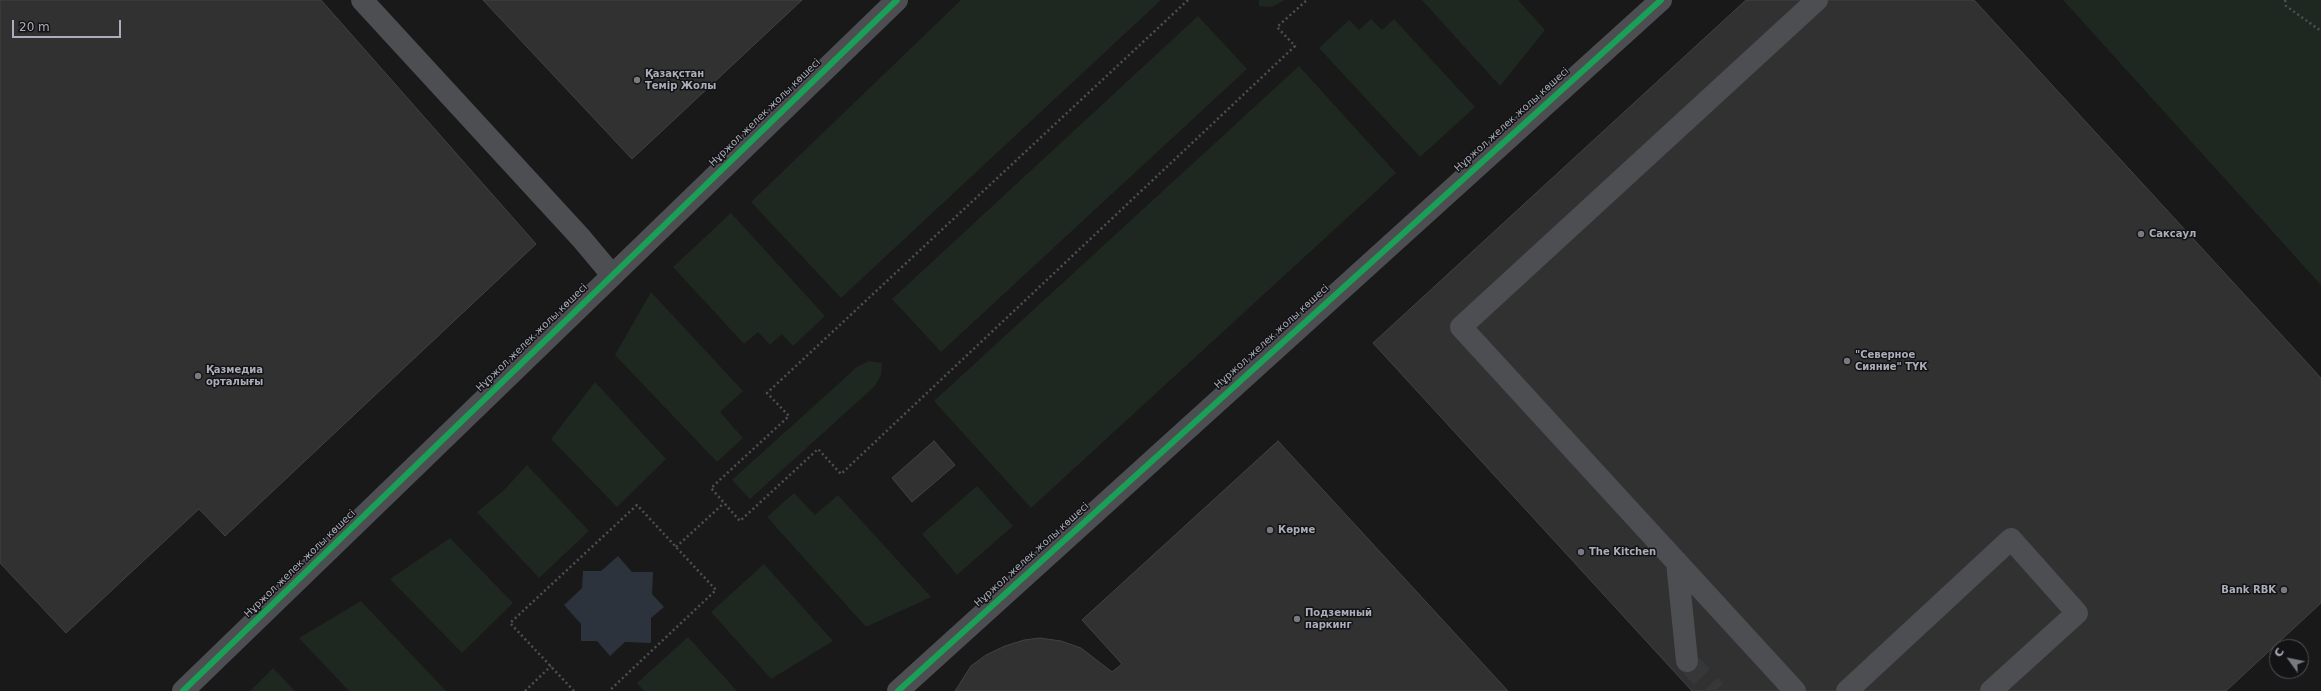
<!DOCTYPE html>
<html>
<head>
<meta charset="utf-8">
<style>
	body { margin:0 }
	#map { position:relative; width:2321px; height:691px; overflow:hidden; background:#191919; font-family:"DejaVu Sans",sans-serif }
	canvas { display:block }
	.north { position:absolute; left:2269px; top:639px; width:40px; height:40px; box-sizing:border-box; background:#131315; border:1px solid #505157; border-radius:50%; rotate:303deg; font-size:11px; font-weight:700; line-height:16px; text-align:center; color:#abaeba }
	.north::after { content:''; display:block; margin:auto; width:14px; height:18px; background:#787a82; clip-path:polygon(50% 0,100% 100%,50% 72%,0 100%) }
	.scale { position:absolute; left:12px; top:20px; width:109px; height:18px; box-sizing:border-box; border:2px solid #abaeba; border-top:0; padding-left:5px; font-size:12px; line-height:14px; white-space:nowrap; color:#abaeba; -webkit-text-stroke:3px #131315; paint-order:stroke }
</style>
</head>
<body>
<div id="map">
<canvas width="2321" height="691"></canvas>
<div class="north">С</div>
<div class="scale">20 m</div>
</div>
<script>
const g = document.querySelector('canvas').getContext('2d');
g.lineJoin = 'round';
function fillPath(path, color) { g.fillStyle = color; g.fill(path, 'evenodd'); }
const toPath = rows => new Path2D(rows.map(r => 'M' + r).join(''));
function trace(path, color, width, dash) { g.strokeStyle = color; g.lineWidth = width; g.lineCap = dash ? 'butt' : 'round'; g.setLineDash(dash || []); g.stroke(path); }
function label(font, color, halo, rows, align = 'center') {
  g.font = font + ' "DejaVu Sans",sans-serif'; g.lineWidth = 3; g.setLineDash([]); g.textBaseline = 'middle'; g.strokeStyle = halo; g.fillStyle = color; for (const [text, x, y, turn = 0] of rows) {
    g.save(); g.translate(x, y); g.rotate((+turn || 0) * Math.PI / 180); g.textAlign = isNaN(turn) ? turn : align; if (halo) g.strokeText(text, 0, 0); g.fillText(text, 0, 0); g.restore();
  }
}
fillPath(toPath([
	[961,0,1161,0,841,298,751,202],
	[1259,0,1285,0,1272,7,1259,6],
	[1422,0,1518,0,1545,30,1500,86],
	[2063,0,2321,0,2321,285],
	[1198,16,1247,69,941,352,892,299],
	[1371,19,1382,30,1394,19,1475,107,1420,157,1319,48,1349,20,1359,30],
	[1299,66,1396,173,1031,508,934,401],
	[731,213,825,316,793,346,782,334,770,345,758,332,744,344,673,267],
	[651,292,743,391,720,412,743,438,717,462,615,355],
	[869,361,882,363,881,375,875,386,750,499,732,480,857,367],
	[595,382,666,459,617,507,551,439],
	[527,465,589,531,539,578,477,512,504,490],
	[977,486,1013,526,957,575,922,534],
	[794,493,815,515,838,495,931,597,866,627,767,517],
	[450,538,513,603,462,653,390,579],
	[764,564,833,641,771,679,711,612],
	[361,601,446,691,349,691,299,638],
	[688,637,737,691,644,691,637,683],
	[273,668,295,691,250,691]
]), '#1f2721');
fillPath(toPath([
	[618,556,632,572,653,572,652,594,664,607,651,618,651,643,625,642,610,656,597,641,581,641,581,624,564,605,582,588,583,571,601,571]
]), '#2c333c');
const building = toPath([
	[0,0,321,0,536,244,225,536,199,509,66,633,0,563,0,0],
	[483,0,802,0,632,159,483,0],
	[1746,0,1974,0,2321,378,2321,603,2226,691,1692,691,1373,343,1746,0],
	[934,441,955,465,912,502,892,478,934,441],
	[1278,441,1508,691,955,691,971,666,986,655,1005,646,1024,640,1040,638,1061,641,1081,648,1112,672,1122,664,1082,620,1278,441]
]);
fillPath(building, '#313132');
trace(building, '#424245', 1);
trace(toPath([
	[1687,661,1715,691]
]), '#363739', 22, [22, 11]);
trace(toPath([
	[1188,0,767,393,789,416,711,488,740,521,818,449,841,474,1295,46,1277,27,1307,0],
	[2285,0,2286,6,2321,31],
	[676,547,724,503],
	[525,691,551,666],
	[574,691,510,623,637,505,716,590,609,691]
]), '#4f5054', 2.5, [2, 3]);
trace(toPath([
	[362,0,581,238,612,275],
	[1677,562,1687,661],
	[183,691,897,0],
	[898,691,1661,0],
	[1795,691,1461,327,1817,0],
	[1847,691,2011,539,2077,613,1991,691]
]), '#4d4e52', 22);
trace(toPath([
	[183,691,897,0],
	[898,691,1661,0]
]), '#1a9f57', 6);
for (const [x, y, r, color] of [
	[637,80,4,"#787a82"],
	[2141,234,4,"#787a82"],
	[1847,361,4,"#787a82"],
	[198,376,4,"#787a82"],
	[1270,530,4,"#787a82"],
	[1581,552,4,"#787a82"],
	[2284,590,4,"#787a82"],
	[1297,619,4,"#787a82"]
]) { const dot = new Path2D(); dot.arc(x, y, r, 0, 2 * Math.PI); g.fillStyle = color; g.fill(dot); trace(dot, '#131315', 1.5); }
label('bold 10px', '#abaeba', '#131315', [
	["Қазақстан",645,74],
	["Темір Жолы",645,86],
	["Саксаул",2149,234],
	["\"Северное",1855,355],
	["Cияние\" ТҮК",1855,367],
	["Қазмедиа",206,370],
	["орталығы",206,382],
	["Көрме",1278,530],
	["The Kitchen",1589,552],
	["Bank RBK",2276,590,"right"],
	["Подземный",1305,613],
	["паркинг",1305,625]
], 'left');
label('10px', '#abaeba', '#131315', [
	["Нұржол желек жолы көшесі",765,113,-44],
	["Нұржол желек жолы көшесі",1512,120,-42],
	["Нұржол желек жолы көшесі",1272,337,-42],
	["Нұржол желек жолы көшесі",532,338,-44],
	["Нұржол желек жолы көшесі",1032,555,-42],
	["Нұржол желек жолы көшесі",300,564,-44]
]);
</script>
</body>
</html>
